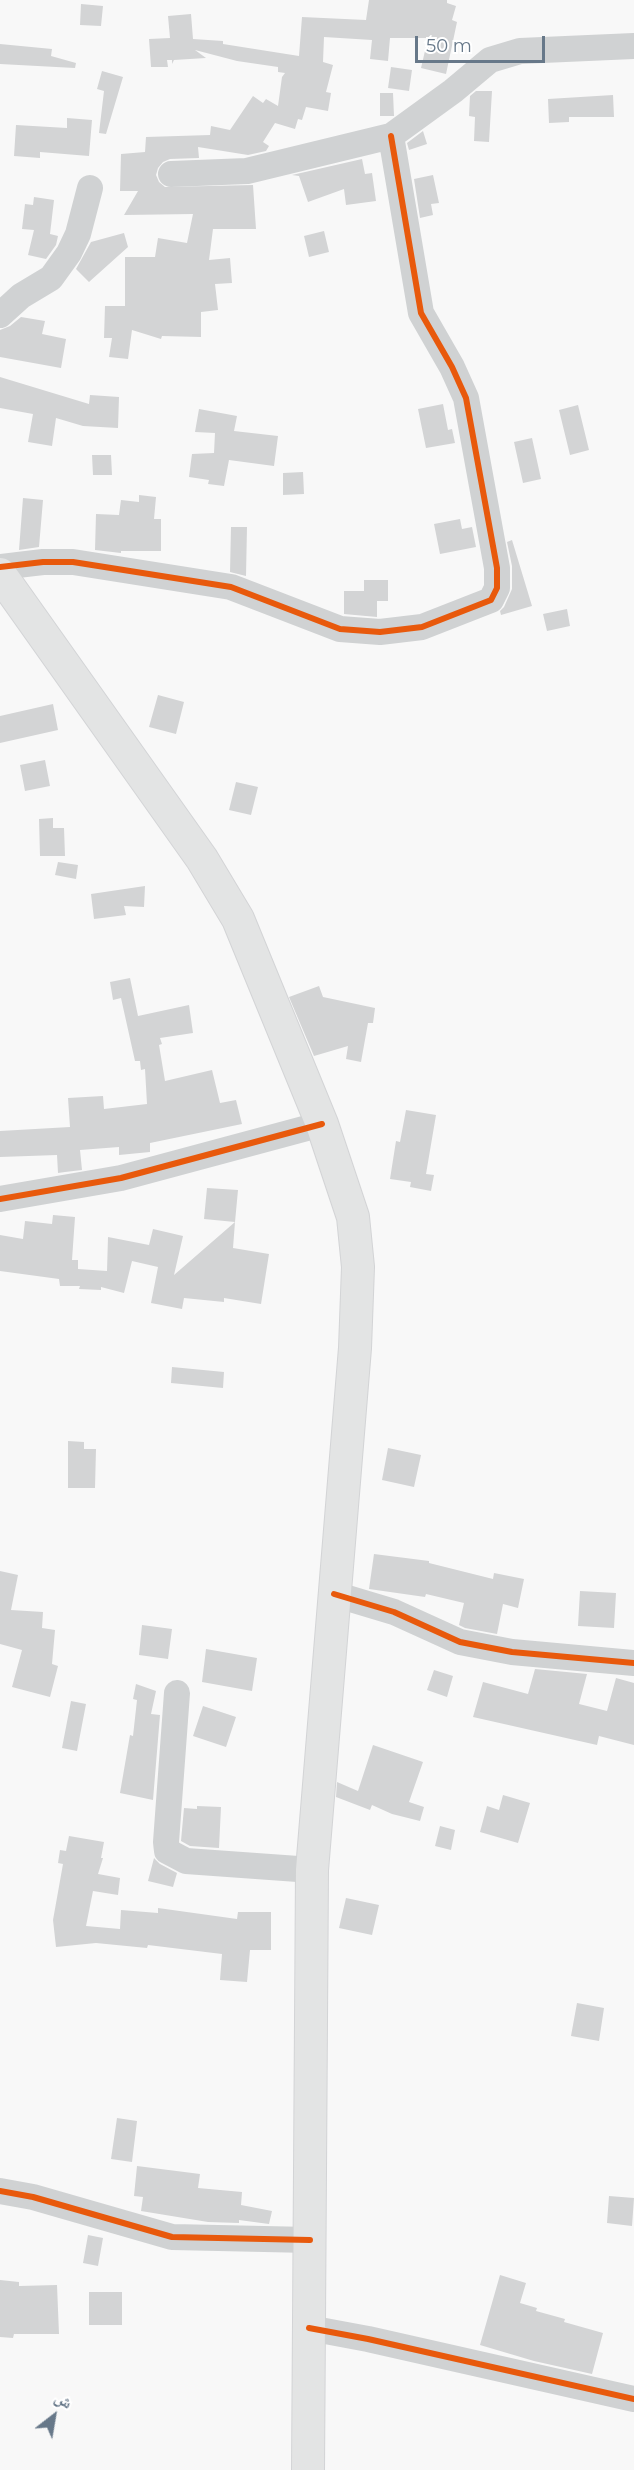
<!DOCTYPE html>
<html>
<head>
<meta charset="utf-8">
<style>
	body { margin:0 }
	#map { position:relative; width:634px; height:2470px; overflow:hidden; background:#f8f8f8; font-family:Montserrat,"Noto Naskh Arabic",sans-serif }
	canvas { display:block }
	.north { position:absolute; left:24px; top:2386px; width:60px; height:60px; -webkit-text-stroke:4px #fff; paint-order:stroke; rotate:31deg; font-size:16px; font-weight:700; line-height:24px; text-align:center; color:#677889 }
	.north::after { content:''; display:block; margin:auto; width:21px; height:27px; background:#677889; clip-path:polygon(50% 0,100% 100%,50% 72%,0 100%) }
	.scale { position:absolute; left:415px; top:36px; width:130px; height:27px; box-sizing:border-box; border:3px solid #677889; border-top:0; padding-left:8px; font-size:18px; line-height:21px; white-space:nowrap; color:#677889; -webkit-text-stroke:4px #fff; paint-order:stroke }
</style>
</head>
<body>
<div id="map">
<canvas width="634" height="2470"></canvas>
<div class="north">ش</div>
<div class="scale">50 m</div>
</div>
<script>
const g = document.querySelector('canvas').getContext('2d');
g.lineJoin = 'round';
function fillPath(path, color) { g.fillStyle = color; g.fill(path, 'evenodd'); }
const toPath = rows => new Path2D(rows.map(r => 'M' + r).join(''));
function trace(path, color, width, dash) { g.strokeStyle = color; g.lineWidth = width; g.lineCap = dash ? 'butt' : 'round'; g.setLineDash(dash || []); g.stroke(path); }
fillPath(toPath([
	[369,0,447,0,447,3,456,6,452,20,457,22,446,74,421,68,428,38,390,38,388,61,370,59,372,40,324,37,323,62,333,65,326,92,331,93,328,111,306,107,302,120,298,119,295,129,275,123,263,142,269,146,266,151,248,155,198,147,199,158,170,159,163,162,158,168,156,175,159,182,165,187,253,185,256,229,213,229,209,260,230,258,232,283,215,284,218,310,201,312,201,337,162,336,161,339,132,330,128,359,109,357,112,338,104,338,105,306,125,306,125,257,155,257,158,238,187,243,193,214,124,215,138,191,120,191,121,154,145,152,146,137,210,135,211,126,230,130,253,96,263,103,266,99,278,106,282,77,285,73,278,72,278,67,237,61,195,50,206,58,174,60,172,64,172,60,167,60,168,67,151,67,149,39,170,38,168,16,191,14,193,39,223,41,223,44,299,56,302,17,366,20],
	[81,4,103,6,101,26,80,25],
	[0,44,52,49,51,56,76,63,75,68,0,64],
	[391,67,412,70,409,91,388,88],
	[102,71,123,77,106,134,99,133,104,91,97,89],
	[476,91,492,91,489,142,474,141,475,117,469,116,470,96],
	[380,93,393,93,394,116,380,116],
	[613,95,614,117,569,117,569,122,549,123,548,99],
	[67,118,92,120,89,156,40,152,40,158,14,156,16,125,67,128],
	[423,131,427,144,409,150,407,143],
	[362,159,365,174,372,173,376,201,346,205,344,189,308,202,299,176,292,175],
	[433,175,439,203,431,204,433,215,420,218,414,179],
	[34,197,54,200,50,234,58,236,56,245,46,259,28,255,34,230,22,229,25,204,33,205],
	[324,231,329,252,309,257,304,236],
	[124,233,128,247,89,282,76,269,91,242],
	[21,317,45,321,42,334,66,339,61,368,0,357,0,330,10,326],
	[0,377,89,404,90,395,119,397,118,428,83,426,56,418,52,446,28,442,33,414,0,408],
	[443,404,448,430,452,429,455,443,426,448,418,409],
	[578,405,589,450,570,455,559,410],
	[199,409,237,416,234,431,278,436,274,466,229,460,224,486,208,484,209,480,189,477,192,454,214,453,215,433,195,432],
	[532,438,541,479,523,483,514,442],
	[92,455,111,455,112,475,93,475],
	[303,472,304,494,283,495,283,473],
	[139,495,156,497,154,519,161,519,161,551,121,551,121,553,95,550,96,514,119,515,121,500,139,502],
	[23,498,43,500,39,547,19,550],
	[460,519,462,529,472,527,476,547,440,554,434,524],
	[231,527,247,527,246,576,230,572],
	[512,540,532,606,501,615,500,611,504,607,512,589,512,566,507,542],
	[364,580,388,580,388,601,377,601,377,617,344,614,344,591,364,591],
	[567,609,570,626,547,631,543,614],
	[158,695,184,702,176,734,149,727],
	[53,704,58,730,0,743,0,716],
	[45,760,50,786,25,791,20,765],
	[236,782,258,787,251,815,229,810],
	[53,818,53,828,64,828,65,856,40,856,39,819],
	[58,862,78,865,76,879,55,875],
	[145,886,144,907,124,906,126,915,94,919,91,894],
	[130,978,138,1016,189,1005,193,1033,160,1038,162,1044,159,1045,165,1081,212,1070,220,1103,236,1100,242,1124,150,1143,150,1152,119,1155,119,1147,80,1150,82,1170,65,1172,58,1173,57,1155,0,1157,0,1131,70,1127,68,1098,103,1096,104,1109,147,1104,145,1069,141,1070,140,1061,135,1061,121,998,113,1000,110,982],
	[319,986,323,997,375,1008,373,1023,368,1023,361,1062,346,1059,348,1046,314,1056,289,997],
	[406,1110,436,1115,426,1174,434,1175,431,1191,410,1187,411,1182,390,1179,396,1141,400,1142],
	[207,1188,238,1190,235,1222,204,1219],
	[53,1215,75,1217,72,1260,78,1260,78,1269,107,1271,108,1237,149,1245,153,1229,183,1236,174,1275,235,1222,233,1248,269,1254,261,1304,224,1298,224,1302,184,1298,182,1309,151,1303,158,1267,132,1261,124,1293,101,1287,101,1290,79,1289,80,1286,60,1286,59,1279,0,1271,0,1235,23,1239,25,1221,52,1224],
	[172,1367,224,1372,223,1388,171,1383],
	[68,1441,84,1442,84,1449,96,1449,95,1488,68,1488],
	[388,1448,421,1455,414,1487,382,1480],
	[374,1554,429,1561,429,1563,493,1579,494,1573,524,1579,518,1608,503,1604,497,1634,465,1628,459,1625,464,1603,426,1594,425,1597,369,1589],
	[0,1571,18,1575,11,1610,43,1612,42,1628,55,1630,52,1664,58,1666,50,1697,12,1687,22,1650,0,1644],
	[580,1591,616,1593,614,1628,578,1626],
	[142,1625,172,1629,168,1659,139,1655],
	[206,1649,257,1658,252,1691,202,1682],
	[535,1669,587,1674,579,1704,607,1711,616,1678,634,1683,634,1745,599,1736,597,1745,473,1717,483,1682,528,1694],
	[434,1670,453,1676,447,1697,427,1690],
	[136,1684,156,1691,151,1714,160,1715,153,1800,120,1793,130,1735,133,1736,137,1700,133,1699],
	[71,1701,86,1704,77,1751,62,1748],
	[203,1706,236,1717,226,1747,193,1736],
	[373,1745,423,1762,409,1802,424,1807,420,1821,392,1814,372,1805,370,1810,336,1797,337,1782,358,1791],
	[503,1795,530,1803,518,1843,480,1832,487,1806,499,1810],
	[197,1806,221,1807,219,1848,190,1846,181,1841,184,1808,197,1809],
	[440,1826,455,1830,451,1850,435,1846],
	[69,1836,104,1842,101,1858,103,1858,98,1874,120,1878,118,1895,93,1891,86,1926,120,1929,121,1910,158,1913,158,1908,237,1919,238,1912,271,1912,271,1950,250,1950,247,1982,220,1980,222,1954,148,1945,147,1948,96,1943,56,1947,53,1920,63,1864,58,1863,60,1850,66,1851],
	[154,1858,160,1864,177,1873,173,1887,148,1881],
	[346,1898,379,1905,372,1935,339,1928],
	[577,2003,604,2008,599,2041,571,2036],
	[117,2118,137,2121,132,2162,111,2159],
	[137,2166,200,2174,198,2188,242,2192,241,2205,272,2211,269,2224,239,2220,239,2223,208,2222,141,2211,143,2197,134,2196],
	[609,2196,634,2198,632,2226,607,2223],
	[88,2235,103,2238,98,2266,83,2263],
	[500,2275,526,2283,520,2303,537,2308,536,2311,565,2319,564,2322,603,2333,592,2374,534,2361,480,2345],
	[0,2280,19,2282,19,2286,57,2285,59,2334,14,2334,13,2338,0,2337],
	[89,2292,122,2292,122,2325,89,2325]
]), '#d3d4d5');
const major = toPath([
	[0,574,202,859,238,919,322,1124,353,1217,358,1267,355,1348,312,1870,308,2470]
]);
trace(major, '#d3d4d6', 34);
trace(toPath([
	[171,174,247,171,391,136,453,91,490,60,520,51,634,46],
	[0,315,21,296,51,278,69,253,78,234,90,188],
	[0,567,43,562,73,562,231,587,340,629,380,632,422,627,491,600,497,588,497,568,466,398,452,367,421,313,391,136],
	[0,1199,121,1178,322,1124],
	[334,1594,394,1612,460,1642,512,1652,634,1663],
	[177,1693,166,1842,167,1851,186,1861,312,1870],
	[0,2191,33,2197,172,2237,310,2240],
	[309,2328,368,2339,634,2399]
]), '#d0d2d3', 26);
trace(major, '#e3e4e4', 32);
trace(toPath([
	[0,567,43,562,73,562,231,587,340,629,380,632,422,627,491,600,497,588,497,568,466,398,452,367,421,313,391,136],
	[0,1199,121,1178,322,1124],
	[334,1594,394,1612,460,1642,512,1652,634,1663],
	[0,2191,33,2197,172,2237,310,2240],
	[309,2328,368,2339,634,2399]
]), '#e8590c', 6);
</script>
</body>
</html>
